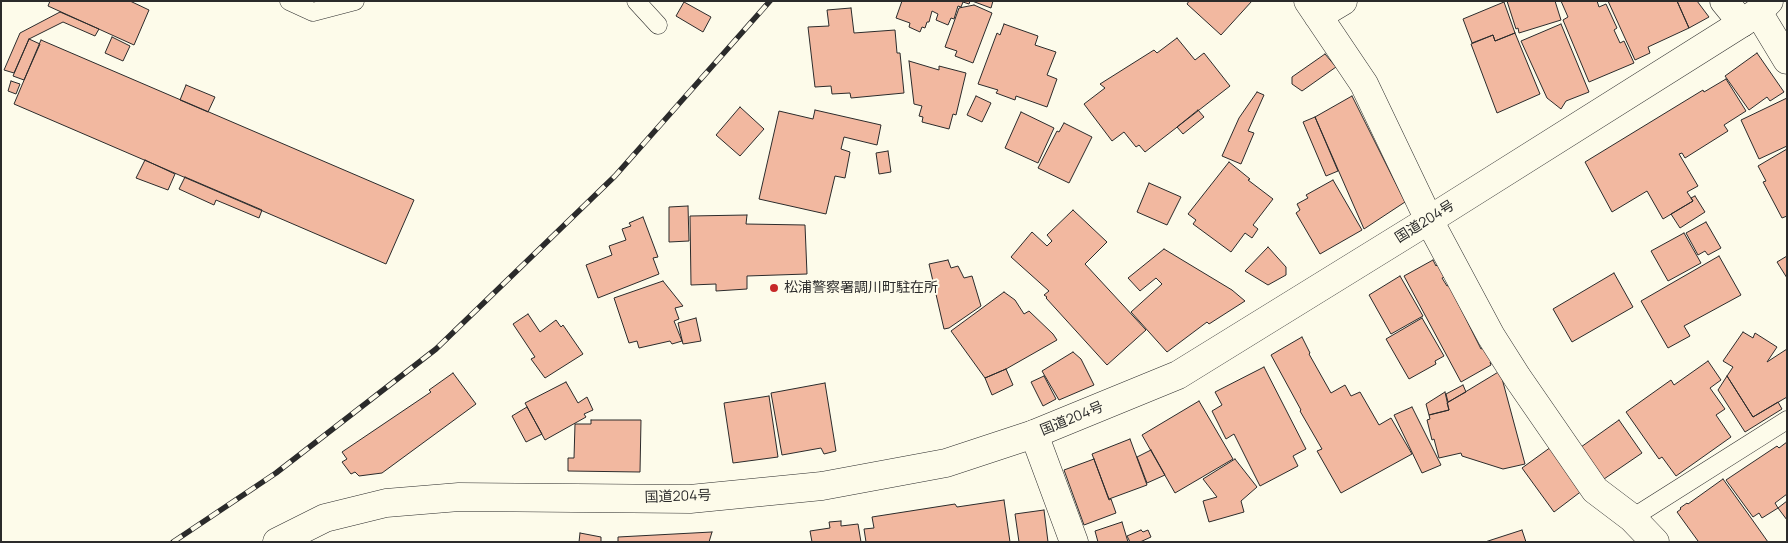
<!DOCTYPE html>
<html>
<head>
<meta charset="utf-8">
<style>
	body { margin:0 }
	#map { position:relative; width:1788px; height:543px; overflow:hidden; background:#fdfbea; font-family:Manrope,sans-serif }
	canvas { display:block }
	.frame { position:absolute; inset:0; border:2px solid #2b2b2b; pointer-events:none }
</style>
</head>
<body>
<div id="map">
<canvas width="1788" height="543"></canvas>
<div class="frame"></div>
</div>
<script>
const g = document.querySelector('canvas').getContext('2d');
g.lineJoin = 'round';
function fillPath(path, color) { g.fillStyle = color; g.fill(path, 'evenodd'); }
const toPath = rows => new Path2D(rows.map(r => 'M' + r).join(''));
function trace(path, color, width, dash) { g.strokeStyle = color; g.lineWidth = width; g.lineCap = dash ? 'butt' : 'round'; g.setLineDash(dash || []); g.stroke(path); }
function label(font, color, halo, rows, align = 'center') {
  g.font = font + ' Manrope,"Noto Sans JP",sans-serif'; g.lineWidth = 4; g.setLineDash([]); g.textBaseline = 'middle'; g.strokeStyle = halo; g.fillStyle = color; for (const [text, x, y, turn = 0] of rows) {
    g.save(); g.translate(x, y); g.rotate((+turn || 0) * Math.PI / 180); g.textAlign = isNaN(turn) ? turn : align; if (halo) g.strokeText(text, 0, 0); g.fillText(text, 0, 0); g.restore();
  }
}
const building = toPath([
	[50,1,130,1,149,10,134,45,48,6,50,1],
	[902,1,970,1,969,4,963,2,961,7,958,6,954,19,951,18,948,25,936,20,938,14,932,11,929,22,927,22,925,28,922,27,920,32,909,27,910,23,896,18,902,1],
	[972,1,993,1,991,8,972,1],
	[1189,1,1252,1,1221,35,1187,4,1189,1],
	[1507,1,1555,1,1561,20,1519,33,1518,28,1516,29,1507,1],
	[1561,1,1597,1,1599,7,1606,4,1617,28,1614,30,1620,43,1624,41,1634,63,1589,82,1563,20,1568,17,1561,1],
	[1608,1,1677,1,1689,28,1648,47,1650,53,1635,60,1608,1],
	[1677,1,1697,1,1709,17,1689,28,1677,1],
	[684,2,711,17,703,32,676,16,684,2],
	[1504,2,1515,33,1495,41,1493,35,1472,43,1463,19,1504,2],
	[974,5,992,13,973,63,955,56,957,51,945,47,959,8,974,5],
	[851,8,854,33,895,30,897,53,900,53,904,93,851,98,850,93,832,94,831,86,815,87,808,27,829,26,827,10,851,8],
	[60,12,99,29,95,36,63,22,29,39,14,73,4,70,20,33,60,12],
	[1004,24,1038,36,1035,45,1056,52,1047,75,1057,79,1047,107,1016,96,1015,100,996,93,998,90,978,84,997,33,1000,35,1004,24],
	[1561,24,1589,92,1566,101,1561,109,1547,98,1521,41,1561,24],
	[1515,33,1540,94,1497,113,1471,44,1493,35,1495,41,1515,33],
	[112,37,130,46,123,61,105,53,112,37],
	[1177,38,1195,60,1204,53,1230,86,1145,152,1139,145,1136,147,1124,132,1112,141,1084,104,1105,88,1100,84,1154,50,1157,53,1177,38],
	[29,39,40,44,24,80,13,76,29,39],
	[41,40,414,200,386,264,14,104,41,40],
	[1757,53,1784,92,1770,101,1767,97,1749,110,1725,76,1757,53],
	[1325,54,1336,67,1302,91,1292,84,1292,77,1325,54],
	[909,61,939,70,939,66,966,73,956,115,953,114,949,129,922,122,923,117,919,116,922,106,914,104,909,61],
	[1726,79,1746,111,1724,125,1728,131,1685,158,1682,153,1679,154,1698,186,1687,192,1693,201,1663,219,1647,191,1612,212,1585,162,1703,90,1704,92,1726,79],
	[11,81,20,84,16,94,8,91,11,81],
	[186,85,215,97,208,112,180,100,186,85],
	[1257,92,1264,95,1248,131,1254,133,1241,164,1222,156,1239,118,1257,92],
	[976,96,991,103,982,122,967,115,976,96],
	[1352,96,1405,202,1364,229,1315,117,1352,96],
	[1787,98,1787,146,1759,159,1741,120,1787,98],
	[740,107,764,129,740,156,716,135,740,107],
	[815,110,881,125,877,145,844,137,841,149,850,152,845,178,835,176,826,214,759,199,779,111,813,119,815,110],
	[1198,110,1204,117,1183,134,1177,127,1198,110],
	[1021,112,1054,128,1038,163,1005,148,1021,112],
	[1315,117,1338,171,1326,176,1303,122,1315,117],
	[1064,123,1092,137,1069,183,1038,168,1057,131,1059,132,1064,123],
	[1787,149,1787,216,1782,218,1763,182,1766,181,1758,166,1787,149],
	[888,151,891,172,879,174,876,153,888,151],
	[145,160,175,174,168,190,136,178,145,160],
	[1229,162,1250,179,1248,180,1273,199,1253,225,1258,229,1252,238,1245,233,1231,252,1193,224,1196,220,1188,214,1229,162],
	[185,177,262,210,259,218,216,200,214,205,179,189,185,177],
	[1333,180,1362,230,1320,254,1296,213,1300,210,1297,204,1308,198,1306,195,1333,180],
	[1149,183,1181,197,1167,225,1137,212,1149,183],
	[1695,196,1705,212,1680,228,1671,214,1693,201,1691,198,1695,196],
	[688,206,689,241,669,242,669,207,688,206],
	[1073,210,1107,242,1085,264,1146,330,1107,365,1046,298,1047,297,1044,295,1049,291,1011,257,1032,232,1047,246,1052,241,1047,235,1073,210],
	[747,215,746,224,805,225,807,274,747,276,747,289,716,291,716,284,691,285,690,216,747,215],
	[643,217,658,257,653,258,659,274,598,298,586,265,612,255,609,246,626,240,622,229,631,226,629,223,643,217],
	[1706,222,1721,248,1708,255,1705,251,1698,255,1686,233,1706,222],
	[1684,233,1701,263,1668,281,1651,251,1684,233],
	[1268,247,1286,267,1286,275,1268,285,1245,271,1268,247],
	[1164,249,1232,290,1245,301,1209,324,1207,322,1167,352,1131,312,1162,284,1156,278,1140,291,1128,278,1164,249],
	[1719,256,1741,295,1684,326,1690,336,1668,348,1641,301,1719,256],
	[1787,256,1787,278,1777,262,1787,256],
	[948,260,951,268,958,266,964,278,972,276,981,306,949,328,944,329,929,264,948,260],
	[1433,260,1436,266,1438,264,1445,277,1442,278,1447,286,1449,285,1481,349,1483,348,1491,361,1490,362,1491,365,1461,382,1404,276,1433,260],
	[1614,273,1633,307,1572,342,1553,309,1614,273],
	[1400,276,1423,316,1391,334,1369,295,1400,276],
	[663,281,683,306,675,308,679,319,674,321,682,341,672,344,670,341,639,348,637,341,629,343,614,298,663,281],
	[1004,292,1015,300,1024,314,1029,311,1053,334,1057,340,1006,369,985,378,951,331,1004,292],
	[528,314,540,332,556,320,561,327,563,325,583,354,545,378,531,359,535,357,513,324,528,314],
	[696,318,701,341,683,344,678,323,696,318],
	[1422,318,1444,356,1435,361,1436,364,1409,379,1386,339,1422,318],
	[1743,332,1753,338,1755,333,1777,347,1767,362,1787,349,1787,397,1753,417,1727,376,1733,367,1723,361,1743,332],
	[1302,337,1310,353,1309,354,1331,393,1345,385,1351,396,1360,392,1379,425,1391,418,1412,454,1341,493,1317,451,1322,449,1300,411,1301,410,1271,355,1302,337],
	[1073,352,1081,359,1094,385,1059,400,1042,371,1073,352],
	[1708,361,1721,380,1710,388,1725,409,1716,415,1731,437,1676,476,1662,457,1659,459,1626,412,1671,380,1674,385,1708,361],
	[1264,367,1306,449,1293,456,1298,466,1260,486,1234,434,1226,439,1212,411,1222,405,1215,392,1264,367],
	[1006,369,1013,385,992,395,985,378,1006,369],
	[1500,371,1525,464,1503,469,1462,456,1461,453,1439,458,1434,439,1432,440,1427,420,1430,419,1429,415,1449,410,1447,403,1500,371],
	[453,373,476,404,382,473,359,476,355,472,351,474,342,462,347,459,342,452,431,392,429,390,453,373],
	[1044,376,1056,399,1043,406,1031,382,1044,376],
	[1727,376,1753,417,1778,402,1782,409,1745,432,1718,390,1727,376],
	[566,382,578,403,587,397,593,410,584,414,586,417,545,440,525,403,566,382],
	[825,383,836,451,824,454,821,448,782,455,771,393,825,383],
	[1463,385,1466,392,1448,402,1446,394,1463,385],
	[1445,392,1449,410,1429,415,1426,404,1445,392],
	[769,396,778,457,733,463,724,403,769,396],
	[1199,401,1233,459,1175,493,1142,435,1199,401],
	[527,407,542,434,526,442,512,416,527,407],
	[1412,407,1441,465,1422,473,1394,415,1412,407],
	[591,420,641,420,640,472,568,471,568,458,574,458,575,424,591,424,591,420],
	[1619,420,1642,453,1604,479,1581,447,1619,420],
	[1130,439,1147,485,1109,499,1092,454,1130,439],
	[1787,442,1787,494,1775,503,1778,508,1762,518,1759,513,1753,517,1726,480,1777,446,1779,448,1787,442],
	[1551,447,1583,490,1554,512,1522,468,1551,447],
	[1151,450,1165,475,1147,483,1137,457,1151,450],
	[1094,459,1109,500,1111,499,1116,513,1084,525,1064,470,1094,459],
	[1235,459,1257,487,1241,501,1244,512,1209,522,1203,501,1217,497,1203,479,1235,459],
	[1723,479,1751,518,1768,542,1697,542,1698,541,1677,512,1681,509,1680,508,1687,503,1688,504,1723,479],
	[1004,500,1010,542,866,542,864,529,874,528,872,517,955,504,957,507,1004,500],
	[1787,501,1787,520,1778,508,1787,501],
	[1044,510,1048,542,1019,542,1015,514,1044,510],
	[841,521,841,526,858,524,861,542,812,542,810,531,830,528,829,522,841,521],
	[1122,522,1128,542,1098,542,1095,531,1122,522],
	[1141,530,1143,532,1148,530,1151,537,1140,542,1130,542,1127,536,1141,530],
	[1522,530,1526,542,1485,542,1522,530],
	[712,532,709,542,618,542,618,537,712,532],
	[580,533,601,537,601,542,579,542,580,533]
]);
fillPath(building, '#f2b8a0');
trace(building, '#2b2b2b', 1);
const service = toPath([
	[289,1,313,12,355,1],
	[636,1,658,25],
	[1632,518,1787,420]
]);
const minor = toPath([
	[1308,1,1364,84,1429,220,1491,336,1517,377,1595,490,1632,518,1655,542],
	[1724,1,1742,23],
	[1758,12,1787,60],
	[1318,16,1343,1],
	[1034,434,1074,542]
]);
const trunk = toPath([
	[277,542,325,518,386,503,459,497,690,499,822,486,946,463,1034,434,1178,375,1429,220,1742,23,1758,12,1769,1]
]);
trace(service, '#2b2b2b', 19);
trace(minor, '#2b2b2b', 29);
trace(trunk, '#2b2b2b', 29);
trace(service, '#fdfbea', 18);
trace(minor, '#fdfbea', 28);
trace(trunk, '#fdfbea', 28);
const rail = toPath([
	[173,542,276,473,436,349,615,176,770,1]
]);
trace(rail, '#2b2b2b', 5.5);
trace(rail, '#fdfbea', 4, [11]);
for (const [x, y, r, color] of [
	[774,288,5,"#c62828"]
]) { const dot = new Path2D(); dot.arc(x, y, r, 0, 2 * Math.PI); g.fillStyle = color; g.fill(dot); trace(dot, '#fdfbea', 2); }
label('14px', '#2b2b2b', '#fdfbea', [
	["国道204号",1425,222,-32],
	["国道204号",1072,419,-22],
	["国道204号",678,497,-2]
]);
label('14px', '#2b2b2b', '#fdfbea', [
	["松浦警察署調川町駐在所",784,288]
], 'left');
</script>
</body>
</html>
